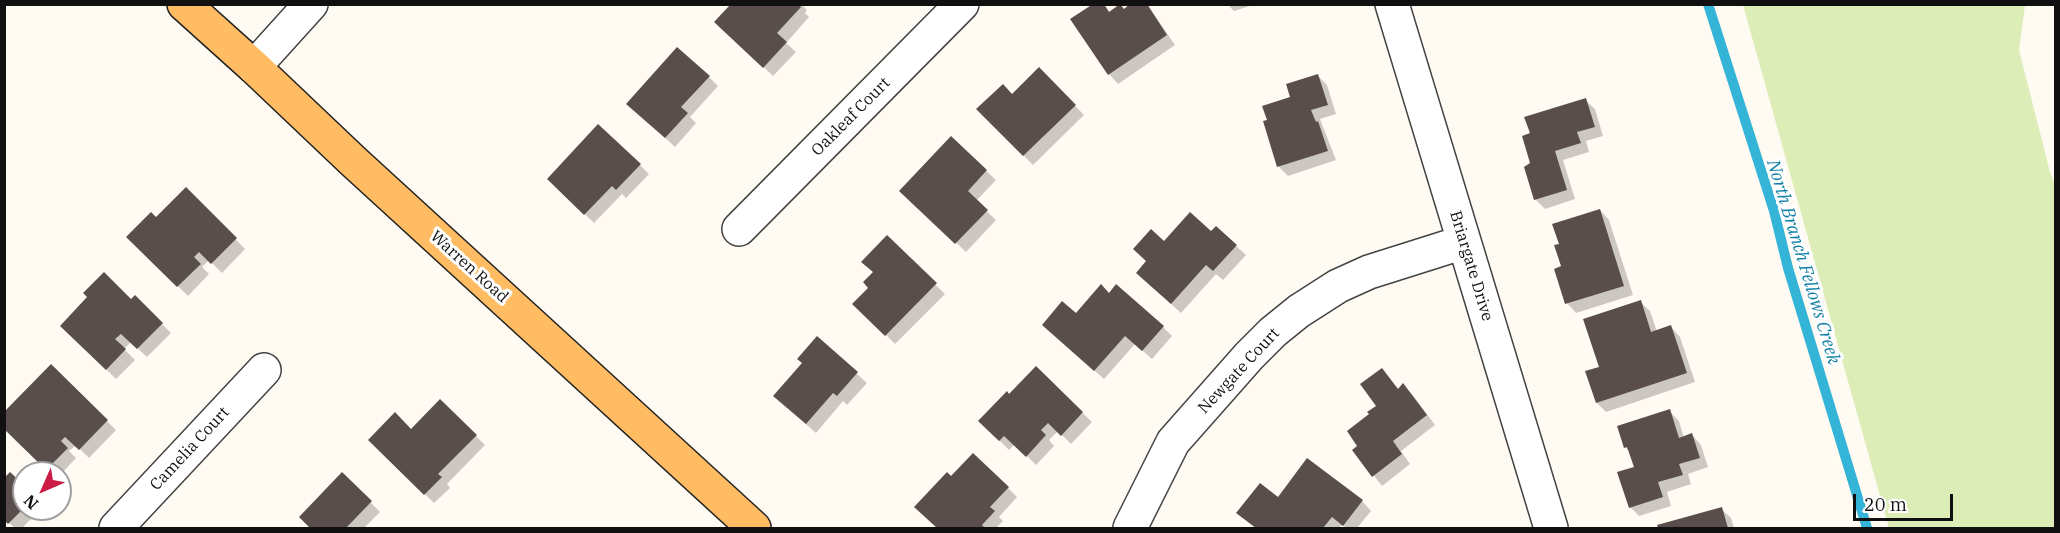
<!DOCTYPE html>
<html>
<head>
<meta charset="utf-8">
<style>
	body { margin:0 }
	#map { position:relative; width:2060px; height:533px; overflow:hidden; background:#fffaf2; font-family:"IBM Plex Serif",serif }
	canvas { display:block }
	.frame { position:absolute; inset:0; border:6px solid #101010; pointer-events:none }
	.north { position:absolute; left:12px; top:461px; width:60px; height:60px; box-sizing:border-box; background:#fff; border:2px solid #9f9f9f; border-radius:50%; rotate:225deg; font-size:16px; font-weight:700; line-height:24px; text-align:center; color:#101010 }
	.north::after { content:''; display:block; margin:auto; width:21px; height:27px; background:#cb1c45; clip-path:polygon(50% 0,100% 100%,50% 72%,0 100%) }
	.scale { position:absolute; left:1853px; top:494px; width:100px; height:27px; box-sizing:border-box; border:3px solid #101010; border-top:0; padding-left:8px; font-size:18px; line-height:21px; white-space:nowrap; color:#101010; -webkit-text-stroke:4px #fff; paint-order:stroke }
</style>
</head>
<body>
<div id="map">
<canvas width="2060" height="533"></canvas>
<div class="frame"></div>
<div class="north">N</div>
<div class="scale">20 m</div>
</div>
<script>
const g = document.querySelector('canvas').getContext('2d');
g.lineJoin = 'round';
function fillPath(path, color) { g.fillStyle = color; g.fill(path, 'evenodd'); }
const toPath = rows => new Path2D(rows.map(r => 'M' + r).join(''));
function trace(path, color, width, dash) { g.strokeStyle = color; g.lineWidth = width; g.lineCap = dash ? 'butt' : 'round'; g.setLineDash(dash || []); g.stroke(path); }
function label(font, color, halo, rows, align = 'center') {
  g.font = font + ' "IBM Plex Serif",serif'; g.lineWidth = 6; g.setLineDash([]); g.textBaseline = 'middle'; g.strokeStyle = halo; g.fillStyle = color; for (const [text, x, y, turn = 0] of rows) {
    g.save(); g.translate(x, y); g.rotate((+turn || 0) * Math.PI / 180); g.textAlign = isNaN(turn) ? turn : align; if (halo) g.strokeText(text, 0, 0); g.fillText(text, 0, 0); g.restore();
  }
}
fillPath(toPath([
	[1743,5,2025,5,2019,50,2050,172,2055,185,2055,528,1889,528]
]), '#ddedb8');
fillPath(toPath([
	[729,4,801,4,807,10,805,13,809,17,786,43,796,52,773,76,726,31,731,6],
	[1103,4,1110,13,1147,4,1175,45,1118,84,1109,74,1073,20],
	[1227,4,1256,4,1234,11],
	[1039,69,1084,115,1033,165,978,109,1012,96],
	[1317,75,1327,85,1336,114,1320,119,1336,160,1288,176,1279,167,1265,122],
	[709,77,718,86,690,117,696,123,675,147,638,113],
	[1585,100,1595,109,1603,136,1586,141,1589,152,1563,160,1575,199,1545,209,1535,199,1526,168],
	[951,138,996,180,976,201,996,220,966,252,911,200],
	[640,165,649,174,626,198,622,194,594,223,549,179],
	[186,189,245,249,222,273,209,260,202,267,209,274,188,296,128,237,157,218],
	[1600,210,1609,220,1633,295,1576,313,1567,303,1563,267],
	[1216,228,1246,255,1223,280,1216,274,1181,313,1147,282,1165,243,1211,233],
	[887,237,945,294,895,344,855,304,870,288],
	[1110,295,1163,327,1172,336,1152,359,1135,344,1104,379,1053,334],
	[135,297,171,333,147,357,131,342,124,349,135,360,116,379,62,326,132,301],
	[1640,302,1650,311,1657,332,1671,327,1680,337,1695,382,1606,412,1597,403],
	[817,338,867,383,847,405,843,401,816,433,784,405],
	[51,366,116,430,89,458,76,445,69,451,76,458,60,475,60,473,51,473,4,427],
	[1036,368,1092,422,1071,444,1058,431,1049,440,1054,446,1036,465,1015,444,1009,450,980,421,1009,396],
	[1382,370,1399,390,1403,385,1412,394,1435,425,1401,451,1410,464,1382,486,1354,450,1359,446,1371,415,1378,406],
	[440,401,485,445,447,484,450,488,434,503,370,440,411,431],
	[1669,411,1679,421,1684,438,1692,435,1701,445,1708,467,1688,474,1691,484,1667,492,1671,506,1639,516,1630,507,1636,468,1631,453,1625,447],
	[342,474,380,512,364,528,312,528,301,517],
	[4,480,24,487,24,509,41,509,22,528,15,528,7,521,4,524],
	[1008,488,1017,497,999,517,1003,521,996,528,939,528,916,507],
	[1279,499,1362,501,1371,511,1357,528,1347,528,1342,525,1339,528,1255,528,1238,513],
	[1721,509,1731,518,1734,528,1660,528,1659,526]
]), '#0003');
trace(toPath([
	[1708,4,1774,211,1788,268,1867,528]
]), '#34b4d7', 10);
fillPath(toPath([
	[727,4,799,4,801,7,777,33,787,42,763,68,714,22,729,6],
	[1093,4,1104,4,1109,12,1120,4,1124,9,1130,4,1147,4,1167,35,1108,75,1070,19],
	[677,47,710,76,681,107,688,113,665,138,626,104],
	[1039,67,1076,105,1023,156,976,109,1003,84,1012,94],
	[1318,74,1328,105,1311,110,1316,122,1318,121,1328,151,1277,167,1263,121,1267,120,1262,106,1290,97,1286,84],
	[1586,98,1595,127,1577,132,1581,143,1555,151,1567,190,1534,200,1524,167,1530,163,1522,136,1530,133,1524,117],
	[598,124,641,164,616,190,612,186,584,215,547,179],
	[951,136,987,170,968,191,988,210,955,244,899,191],
	[186,187,237,238,211,264,199,252,194,257,201,264,177,287,126,237,151,212,156,217],
	[1600,209,1624,286,1565,304,1554,269,1561,266,1554,245,1559,244,1552,224],
	[1190,212,1211,231,1216,226,1237,245,1213,271,1206,265,1171,304,1136,273,1146,261,1133,249,1151,229,1164,241],
	[887,235,937,283,885,336,852,304,868,288,863,282,873,272,861,262],
	[104,272,131,299,135,295,163,323,137,349,121,334,115,339,126,349,106,370,60,326,87,297,83,293],
	[1101,284,1109,293,1116,284,1164,326,1142,351,1125,336,1094,371,1042,325,1062,301,1076,313],
	[1641,300,1651,332,1671,325,1687,373,1596,403,1585,371,1599,367,1583,319],
	[817,336,858,372,837,396,833,393,806,424,773,396,802,363,797,359],
	[51,364,108,420,79,450,65,437,61,441,68,448,46,470,4,429,4,412],
	[1036,366,1083,412,1061,436,1048,423,1041,430,1046,435,1026,457,1004,436,999,441,978,421,1007,391,1009,394],
	[1382,368,1398,389,1403,383,1427,415,1393,441,1402,454,1372,477,1352,450,1357,446,1347,431,1369,414,1367,412,1376,406,1360,384],
	[440,399,477,435,438,474,442,477,424,495,368,440,395,412,411,429],
	[1670,409,1679,438,1692,433,1700,458,1679,464,1683,475,1658,482,1663,497,1629,508,1617,472,1634,467,1627,447,1624,448,1617,426],
	[973,453,1009,487,990,507,995,511,982,525,985,528,937,528,914,507,947,472,951,476],
	[1307,458,1363,500,1343,526,1332,517,1323,528,1256,528,1236,513,1260,483,1278,497],
	[10,472,24,485,24,508,8,524,4,520,4,478],
	[342,472,372,501,346,528,310,528,299,517],
	[1722,507,1728,528,1658,528,1657,525]
]), '#594e4b');
const minor = toPath([
	[1392,4,1551,528],
	[254,67,311,4],
	[739,229,962,4],
	[116,528,264,370],
	[1130,528,1173,442,1249,356,1273,332,1299,311,1338,286,1369,272,1464,242]
]);
const major = toPath([
	[184,4,254,67,353,161,754,528]
]);
trace(minor, '#434343', 36);
trace(major, '#212121', 36);
trace(minor, '#fff', 33);
trace(major, '#ffbc62', 33);
label('16px', '#101010', '#fff', [
	["Oakleaf Court",851,117,-45],
	["Briargate Drive",1471,266,73],
	["Warren Road",469,267,42],
	["Newgate Court",1239,371,-47],
	["Camelia Court",190,449,-47]
]);
label('italic 18px', '#0e7ea4', '#fff', [
	["North Branch Fellows Creek",1803,262,73]
]);
</script>
</body>
</html>
